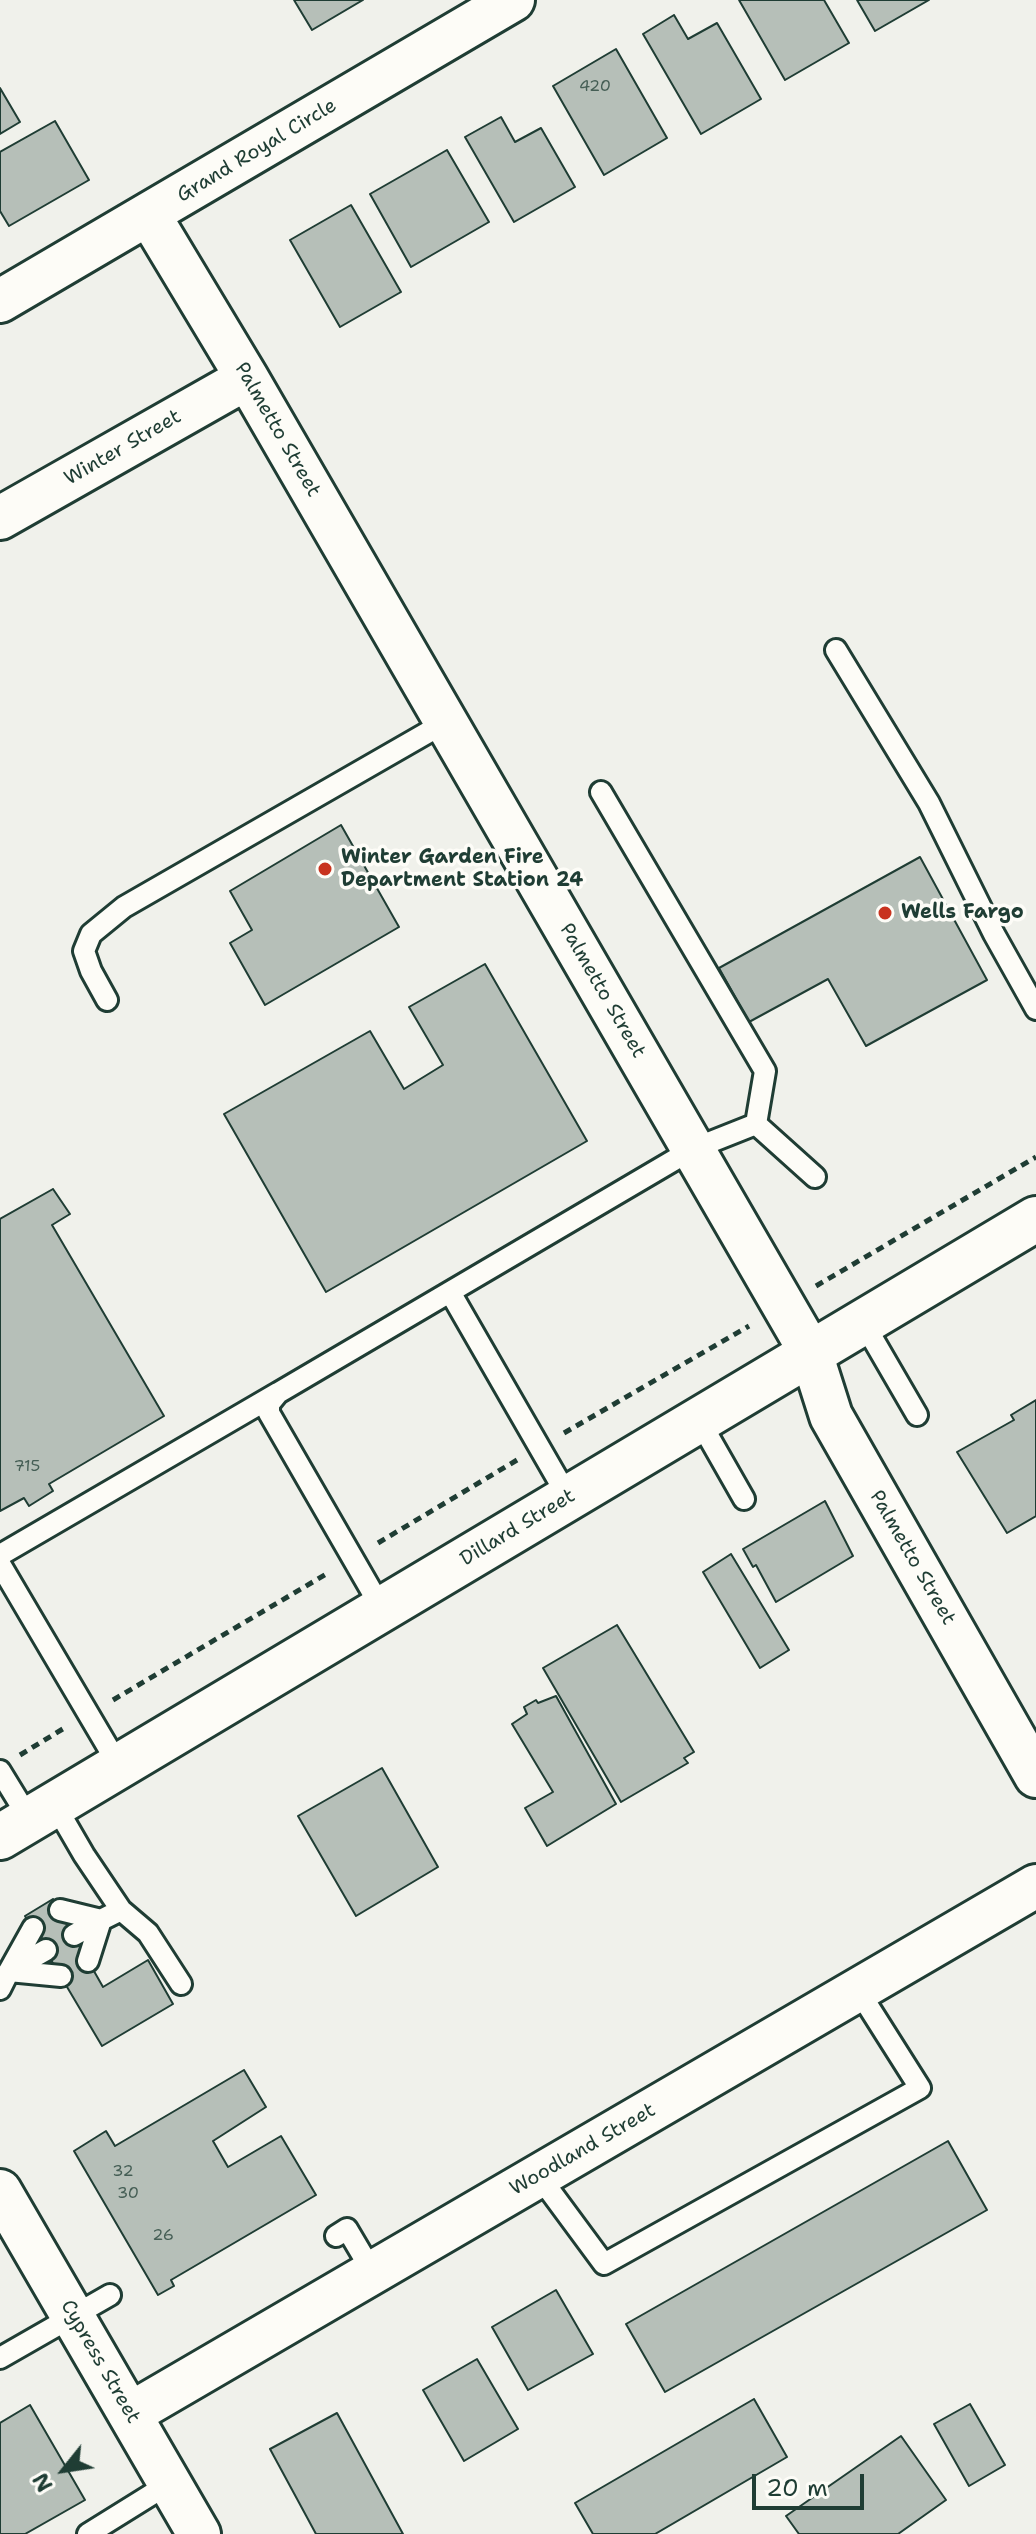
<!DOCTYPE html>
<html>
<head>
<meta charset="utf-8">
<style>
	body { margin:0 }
	#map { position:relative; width:1036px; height:2534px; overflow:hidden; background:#f0f1eb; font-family:"Shantell Sans",sans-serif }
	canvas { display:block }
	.north { position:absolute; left:24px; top:2430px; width:80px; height:80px; -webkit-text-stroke:6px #fdfcf7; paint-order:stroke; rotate:240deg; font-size:22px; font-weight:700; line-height:32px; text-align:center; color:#1f3d34 }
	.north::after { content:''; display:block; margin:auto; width:28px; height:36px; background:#1f3d34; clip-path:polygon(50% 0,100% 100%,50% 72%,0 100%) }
	.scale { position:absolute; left:752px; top:2474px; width:112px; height:36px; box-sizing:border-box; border:4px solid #1f3d34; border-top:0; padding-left:10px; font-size:24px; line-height:28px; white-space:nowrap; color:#1f3d34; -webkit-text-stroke:6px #fdfcf7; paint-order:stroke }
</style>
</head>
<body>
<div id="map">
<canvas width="1036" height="2534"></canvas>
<div class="north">N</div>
<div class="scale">20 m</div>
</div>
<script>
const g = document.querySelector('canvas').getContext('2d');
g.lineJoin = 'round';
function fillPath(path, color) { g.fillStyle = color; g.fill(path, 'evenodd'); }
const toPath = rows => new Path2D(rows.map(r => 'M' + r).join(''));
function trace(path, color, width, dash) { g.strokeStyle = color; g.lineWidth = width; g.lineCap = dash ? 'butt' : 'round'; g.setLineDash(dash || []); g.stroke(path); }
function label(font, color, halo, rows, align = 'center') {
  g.font = font + ' "Shantell Sans",sans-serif'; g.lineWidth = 7; g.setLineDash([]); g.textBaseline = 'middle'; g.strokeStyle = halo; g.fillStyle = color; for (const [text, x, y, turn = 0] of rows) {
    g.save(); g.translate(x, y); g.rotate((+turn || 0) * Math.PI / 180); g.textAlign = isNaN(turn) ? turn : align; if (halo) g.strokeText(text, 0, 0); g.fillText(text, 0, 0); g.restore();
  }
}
const building = toPath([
	[294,0,363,0,312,30,294,0],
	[739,0,824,0,849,43,785,80,739,0],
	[857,0,929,0,875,31,857,0],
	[674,15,688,39,717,23,761,99,701,134,643,34,674,15],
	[616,49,667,138,604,175,553,86,616,49],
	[0,88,20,122,0,134,0,88],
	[501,117,515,142,541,128,575,187,514,222,465,137,501,117],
	[55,121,89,180,9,226,0,211,0,152,55,121],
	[447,150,489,222,411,267,370,194,447,150],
	[351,205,401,292,340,327,290,240,351,205],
	[341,825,399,927,265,1005,230,943,252,930,230,891,341,825],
	[920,857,987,980,866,1046,828,979,749,1022,719,968,920,857],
	[485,964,587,1141,326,1292,224,1114,370,1031,404,1089,443,1065,409,1007,485,964],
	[53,1189,70,1214,52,1225,164,1416,49,1484,53,1491,29,1506,24,1498,0,1511,0,1219,53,1189],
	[1036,1400,1036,1516,1007,1533,957,1452,1014,1420,1011,1415,1036,1400],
	[825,1501,853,1556,776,1602,756,1565,753,1567,743,1549,825,1501],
	[731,1554,789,1650,760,1668,703,1572,731,1554],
	[617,1625,694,1752,684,1758,688,1763,621,1802,543,1668,617,1625],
	[556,1696,616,1804,547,1846,525,1808,553,1792,512,1724,527,1714,524,1707,536,1700,538,1703,556,1696],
	[382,1768,438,1867,356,1916,298,1816,382,1768],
	[53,1899,103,1987,148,1960,173,2004,102,2046,25,1916,53,1899],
	[244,2070,266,2107,213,2141,228,2167,281,2136,316,2195,171,2280,174,2286,158,2295,74,2151,106,2131,115,2146,244,2070],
	[948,2141,987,2210,665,2392,626,2324,948,2141],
	[556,2290,593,2354,528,2390,492,2327,556,2290],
	[477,2359,518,2429,464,2461,423,2390,477,2359],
	[754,2399,787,2457,655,2534,593,2534,575,2503,754,2399],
	[970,2404,1005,2465,969,2486,934,2424,970,2404],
	[30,2405,85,2500,25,2534,0,2534,0,2423,30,2405],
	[337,2413,403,2534,316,2534,270,2449,337,2413],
	[901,2436,946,2500,898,2534,799,2534,786,2516,901,2436]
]);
fillPath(building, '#b6bfb8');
trace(building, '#1f3d34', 2);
const service = toPath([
	[836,650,929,803,994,934,1036,1009],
	[601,792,765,1071,756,1124],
	[107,1000,91,971,84,951,91,934,124,907,446,722],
	[450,1292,568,1497],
	[863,1322,917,1415],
	[699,1420,744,1499],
	[0,1555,278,1393],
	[0,1564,119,1766],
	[382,1609,269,1413,269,1404,278,1393,693,1149,756,1124,815,1177],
	[0,1771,30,1820],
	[55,1805,84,1855,121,1910,101,1920,88,1961],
	[60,1910,101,1920],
	[121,1910,148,1933,181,1984],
	[74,1935,101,1920],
	[9,1971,33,1928],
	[9,1971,46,1950],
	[0,1989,9,1971,61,1976],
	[539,2176,604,2264,920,2088,858,1990],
	[336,2236,347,2229,373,2273],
	[0,2358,110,2295],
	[88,2534,170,2483]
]);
const minor = toPath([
	[149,215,247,378,811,1353,831,1416,1036,1776],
	[0,301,513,0],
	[0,518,247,378],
	[0,2191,199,2534],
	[130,2414,1036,1886]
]);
const primary = toPath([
	[0,1837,1036,1219]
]);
trace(service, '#1f3d34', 26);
trace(minor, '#1f3d34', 48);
trace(primary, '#1f3d34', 50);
trace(toPath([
	[816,1286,1036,1157],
	[564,1433,749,1326],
	[378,1543,517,1460],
	[113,1700,328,1573],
	[20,1755,66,1727]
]), '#1f3d34', 5, [8, 6]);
trace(service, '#fdfcf7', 20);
trace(minor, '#fdfcf7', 42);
trace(primary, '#fdfcf7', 44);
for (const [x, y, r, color] of [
	[325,869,8,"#c8321e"],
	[885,913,8,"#c8321e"]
]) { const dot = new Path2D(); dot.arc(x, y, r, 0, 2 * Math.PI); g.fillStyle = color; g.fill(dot); trace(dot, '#fdfcf7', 3); }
label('16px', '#455e55', null, [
	["420",595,87],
	["715",27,1467],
	["32",123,2172],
	["30",128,2194],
	["26",163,2236]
]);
label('20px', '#1f3d34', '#fdfcf7', [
	["Grand Royal Circle",257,151,-31],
	["Palmetto Street",277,430,60],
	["Winter Street",123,448,-30],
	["Palmetto Street",602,991,60],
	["Dillard Street",518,1528,-31],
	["Palmetto Street",912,1558,60],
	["Woodland Street",583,2150,-30],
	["Cypress Street",100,2362,60]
]);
label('bold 20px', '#1f3d34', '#fdfcf7', [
	["Winter Garden Fire",341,858],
	["Department Station 24",341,881],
	["Wells Fargo",901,913]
], 'left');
</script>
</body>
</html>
